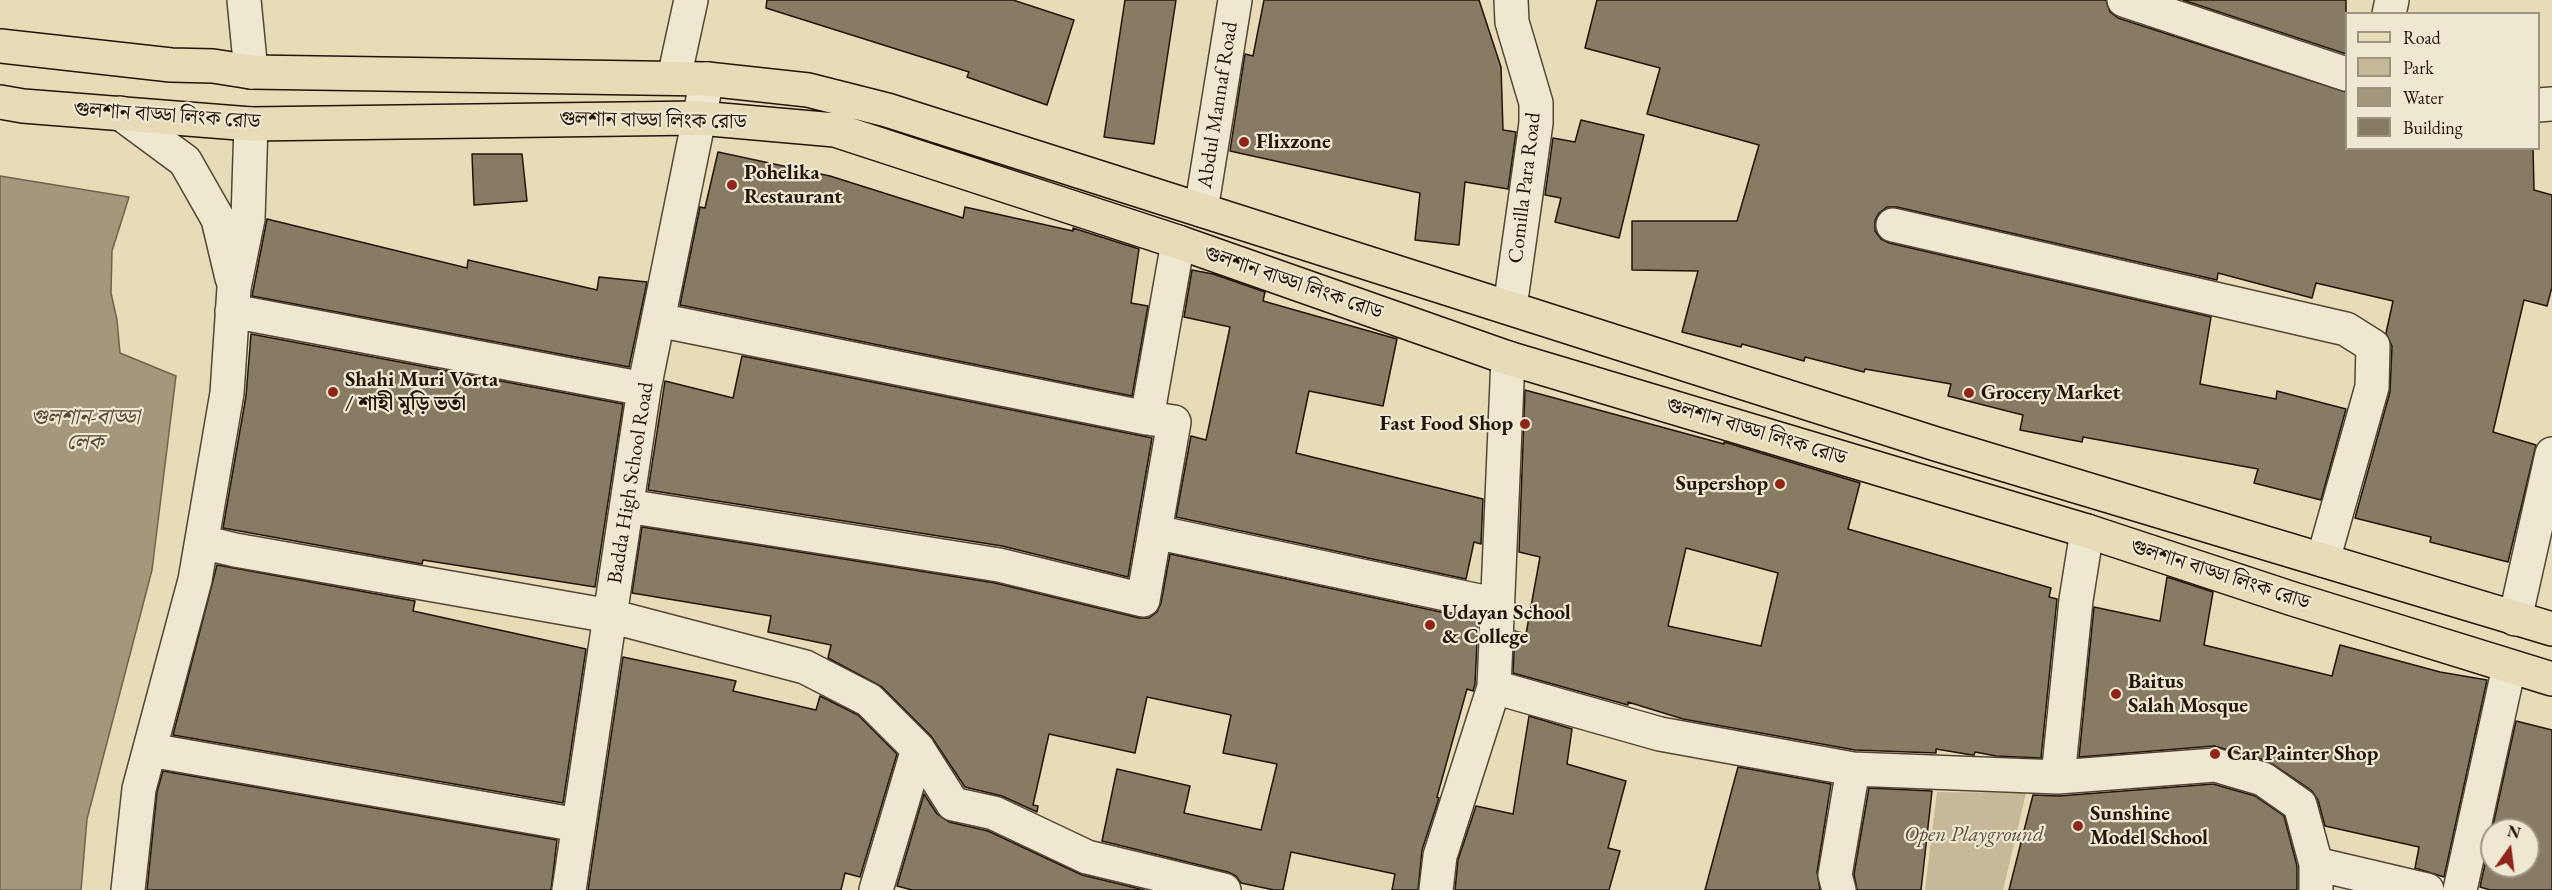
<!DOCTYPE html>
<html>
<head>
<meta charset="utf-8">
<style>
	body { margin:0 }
	#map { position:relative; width:2552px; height:890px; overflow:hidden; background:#e7dbb8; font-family:"EB Garamond",serif }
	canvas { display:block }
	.legend { position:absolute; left:2345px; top:12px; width:195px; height:138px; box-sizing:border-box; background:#efe8d1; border:2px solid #9d9381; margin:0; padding:8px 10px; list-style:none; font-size:18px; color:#221408 }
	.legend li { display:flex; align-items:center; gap:12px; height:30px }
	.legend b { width:30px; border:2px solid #9d9381 }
	.north { position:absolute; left:2480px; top:818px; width:60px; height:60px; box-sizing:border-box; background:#efe8d1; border:2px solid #9d9381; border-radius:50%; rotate:14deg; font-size:16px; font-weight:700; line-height:24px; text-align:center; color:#221408 }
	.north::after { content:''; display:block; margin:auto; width:21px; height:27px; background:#8f2418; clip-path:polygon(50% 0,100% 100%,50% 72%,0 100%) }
</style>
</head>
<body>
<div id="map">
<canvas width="2552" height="890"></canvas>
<ul class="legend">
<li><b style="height:8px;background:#e7dbb8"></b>Road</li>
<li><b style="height:16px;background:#c6b99a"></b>Park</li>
<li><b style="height:16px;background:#a4977c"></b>Water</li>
<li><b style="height:16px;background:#887b64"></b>Building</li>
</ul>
<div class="north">N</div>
</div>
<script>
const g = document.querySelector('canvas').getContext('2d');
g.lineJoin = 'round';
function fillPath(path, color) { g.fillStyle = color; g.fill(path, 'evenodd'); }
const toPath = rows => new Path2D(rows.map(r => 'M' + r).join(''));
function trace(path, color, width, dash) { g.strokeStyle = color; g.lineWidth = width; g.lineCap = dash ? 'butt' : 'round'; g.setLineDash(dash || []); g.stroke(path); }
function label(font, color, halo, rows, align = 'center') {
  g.font = font + ' "EB Garamond","Noto Serif Bengali",serif'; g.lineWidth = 4.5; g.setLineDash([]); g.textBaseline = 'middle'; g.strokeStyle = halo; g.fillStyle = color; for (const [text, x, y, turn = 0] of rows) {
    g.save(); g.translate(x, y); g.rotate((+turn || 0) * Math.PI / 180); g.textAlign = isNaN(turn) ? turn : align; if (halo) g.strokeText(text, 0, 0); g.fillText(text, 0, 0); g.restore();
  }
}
fillPath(toPath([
	[1937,792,2026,793,2003,890,1925,890]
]), '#c6b99a');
const water = toPath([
	[0,176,129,197,112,251,111,293,117,320,120,353,176,376,152,570,87,819,81,890,0,890,0,176]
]);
fillPath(water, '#a4977c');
trace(water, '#70634e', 1.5);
const building = toPath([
	[767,0,1013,0,1074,20,1047,105,967,77,969,72,766,8,767,0],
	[1125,0,1176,0,1154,144,1104,137,1125,0],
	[1264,0,1479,0,1501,67,1503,130,1516,132,1508,189,1465,182,1459,245,1415,240,1420,193,1230,151,1245,54,1253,56,1264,0],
	[1597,0,2106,0,2110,12,2118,18,2346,92,2346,148,2533,148,2534,190,2552,195,2552,287,2547,306,2524,300,2493,432,2536,445,2508,562,2430,542,2431,537,2355,518,2390,392,2392,346,2386,333,2393,301,2316,283,2312,298,2218,273,2217,280,1897,207,1887,207,1879,213,1875,220,1875,231,1881,239,1889,243,2211,317,2200,384,2276,399,2277,391,2346,409,2321,500,2254,483,2258,469,2083,437,2082,442,2020,430,2023,415,1948,396,1951,384,1865,369,1864,372,1805,357,1804,361,1742,344,1741,347,1682,332,1698,271,1632,270,1632,221,1737,221,1759,145,1647,114,1660,68,1585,48,1597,0],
	[2183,0,2346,0,2346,54,2183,0],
	[1581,120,1644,135,1619,238,1555,222,1561,198,1545,195,1553,138,1575,142,1581,120],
	[718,152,830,176,963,218,965,207,1073,231,1073,228,1139,249,1131,303,1148,306,1132,396,680,305,700,207,705,208,718,152],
	[472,154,522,154,527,201,474,205,472,154],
	[267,219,467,268,468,260,597,290,599,277,647,282,629,367,252,296,267,219],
	[1192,270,1213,274,1265,292,1263,301,1397,339,1383,406,1309,391,1296,453,1483,499,1481,544,1474,542,1466,579,1176,517,1191,436,1206,440,1230,327,1184,317,1192,270],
	[251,334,623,404,595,587,423,560,422,564,223,528,246,396,251,334],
	[742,356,1152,438,1128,577,1002,546,648,490,665,381,733,398,742,356],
	[1525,390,1724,444,1724,442,1860,483,1848,529,2051,588,2049,597,2057,599,2041,758,1996,756,1975,752,1974,755,1972,755,1936,749,1936,753,1855,750,1683,719,1628,702,1628,705,1513,673,1515,631,1526,634,1540,557,1519,552,1525,390],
	[1686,548,1778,573,1761,646,1668,626,1686,548],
	[642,527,995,583,1139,618,1149,618,1157,612,1161,603,1170,554,1478,620,1475,684,1473,691,1467,689,1437,797,1439,798,1422,850,1418,890,1392,890,1395,874,1291,852,1283,890,1274,890,1241,883,1236,876,1228,872,1102,841,1117,769,1190,786,1184,813,1261,830,1277,764,1223,753,1231,715,1147,697,1135,753,1049,734,1033,805,1038,806,1037,812,1002,796,965,787,931,736,882,687,828,658,831,645,768,632,771,616,632,593,642,527],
	[217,565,415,601,413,611,586,649,563,803,173,735,217,565],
	[2167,577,2213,592,2204,645,2332,676,2340,645,2440,672,2487,680,2444,877,2415,868,2419,847,2325,826,2318,800,2311,790,2268,761,2214,746,2079,757,2094,607,2160,621,2167,577],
	[623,657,736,681,733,691,816,710,820,696,858,715,897,754,860,877,845,873,841,890,588,890,623,657],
	[1529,716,1572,729,1567,764,1626,781,1608,848,1620,851,1609,890,1455,890,1458,860,1476,806,1513,814,1529,716],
	[2516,721,2552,730,2552,890,2490,890,2480,887,2492,832,2492,866,2528,866,2528,830,2492,830,2516,721],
	[1738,767,1831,784,1817,872,1820,890,1705,890,1738,767],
	[163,771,557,840,551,890,147,890,157,792,163,771],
	[2213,784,2255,796,2284,816,2297,866,2297,890,2009,890,2033,795,2059,796,2213,784],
	[1869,788,1932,791,1921,890,1857,890,1854,874,1869,788],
	[924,794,937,814,949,822,988,831,1082,875,1144,890,912,890,897,886,924,794]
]);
fillPath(building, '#887b64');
trace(building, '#221408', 1.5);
const minor = toPath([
	[244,0,251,72],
	[2124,0,2346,74],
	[2389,14,2392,0],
	[674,78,691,0],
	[2538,105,2552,104],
	[120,113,185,161,218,219,232,278],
	[1201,210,1235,0],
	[1893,225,2346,329,2373,346,2372,387,2323,560],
	[1510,307,1536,123,1536,103,1512,22,1511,0],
	[232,311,644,389],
	[658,320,1147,418],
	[1508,358,1494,687,1660,734,1853,769,2058,777],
	[627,506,999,565,1143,600,1174,422,1147,418,1178,242],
	[2087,531,2076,600,2058,777,2215,765,2263,779,2300,805,2316,864,2316,890],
	[1155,532,1498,605],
	[202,542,235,550,610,616,805,667,869,700,918,749,876,890],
	[2515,619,2552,454],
	[918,749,953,804,994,813,1087,857,1224,890],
	[150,750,578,825],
	[2316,864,2427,890],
	[128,890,139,789,195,580,227,393,234,288,248,219,251,124],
	[569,890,644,389,707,79],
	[1436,890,1440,856,1494,687],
	[1839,890,1835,875,1853,769],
	[2460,890,2509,667]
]);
const major = toPath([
	[0,46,171,65,213,66,251,72,707,79,808,90,887,110,1936,444,2552,629],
	[0,102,23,106,251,124,699,118,835,130,1178,242,1508,358,2087,531,2293,599,2552,679]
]);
trace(minor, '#534634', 36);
trace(major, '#221408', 36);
trace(minor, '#efe8d1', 33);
trace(major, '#e7dbb8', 33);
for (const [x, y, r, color] of [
	[1244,142,6,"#8f2418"],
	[732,185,6,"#8f2418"],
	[333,392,6,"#8f2418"],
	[1969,393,6,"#8f2418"],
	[1525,424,6,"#8f2418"],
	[1780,484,6,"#8f2418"],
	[1430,625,6,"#8f2418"],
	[2116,694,6,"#8f2418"],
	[2215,754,6,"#8f2418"],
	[2078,826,6,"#8f2418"]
]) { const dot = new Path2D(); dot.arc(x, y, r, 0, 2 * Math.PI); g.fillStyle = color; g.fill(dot); trace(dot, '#efe8d1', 2); }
label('21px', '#221408', '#efe8d1', [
	["Abdul Mannaf Road",1218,105,-81],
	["গুলশান বাড্ডা লিংক রোড",167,116,4],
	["গুলশান বাড্ডা লিংক রোড",653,121,1],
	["Comilla Para Road",1525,188,-83],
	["গুলশান বাড্ডা লিংক রোড",1293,283,19],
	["গুলশান বাড্ডা লিংক রোড",1756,432,17],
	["Badda High School Road",631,483,-81],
	["গুলশান বাড্ডা লিংক রোড",2220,575,18]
]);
label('bold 21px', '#221408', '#efe8d1', [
	["Flixzone",1256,142],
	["Pohelika",744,173],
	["Restaurant",744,197],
	["Shahi Muri Vorta",345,380],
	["/ শাহী মুড়ি ভর্তা",345,404],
	["Grocery Market",1981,393],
	["Fast Food Shop",1513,424,"right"],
	["Supershop",1768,484,"right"],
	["Udayan School",1442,613],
	["& College",1442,637],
	["Baitus",2128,682],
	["Salah Mosque",2128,706],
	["Car Painter Shop",2227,754],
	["Sunshine",2090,814],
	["Model School",2090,838]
], 'left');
label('italic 21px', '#5b4e3b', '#efe8d1', [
	["Open Playground",1974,835]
]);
label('italic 22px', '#564836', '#efe8d1', [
	["গুলশান-বাড্ডা",85,418],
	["লেক",85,443]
]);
</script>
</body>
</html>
